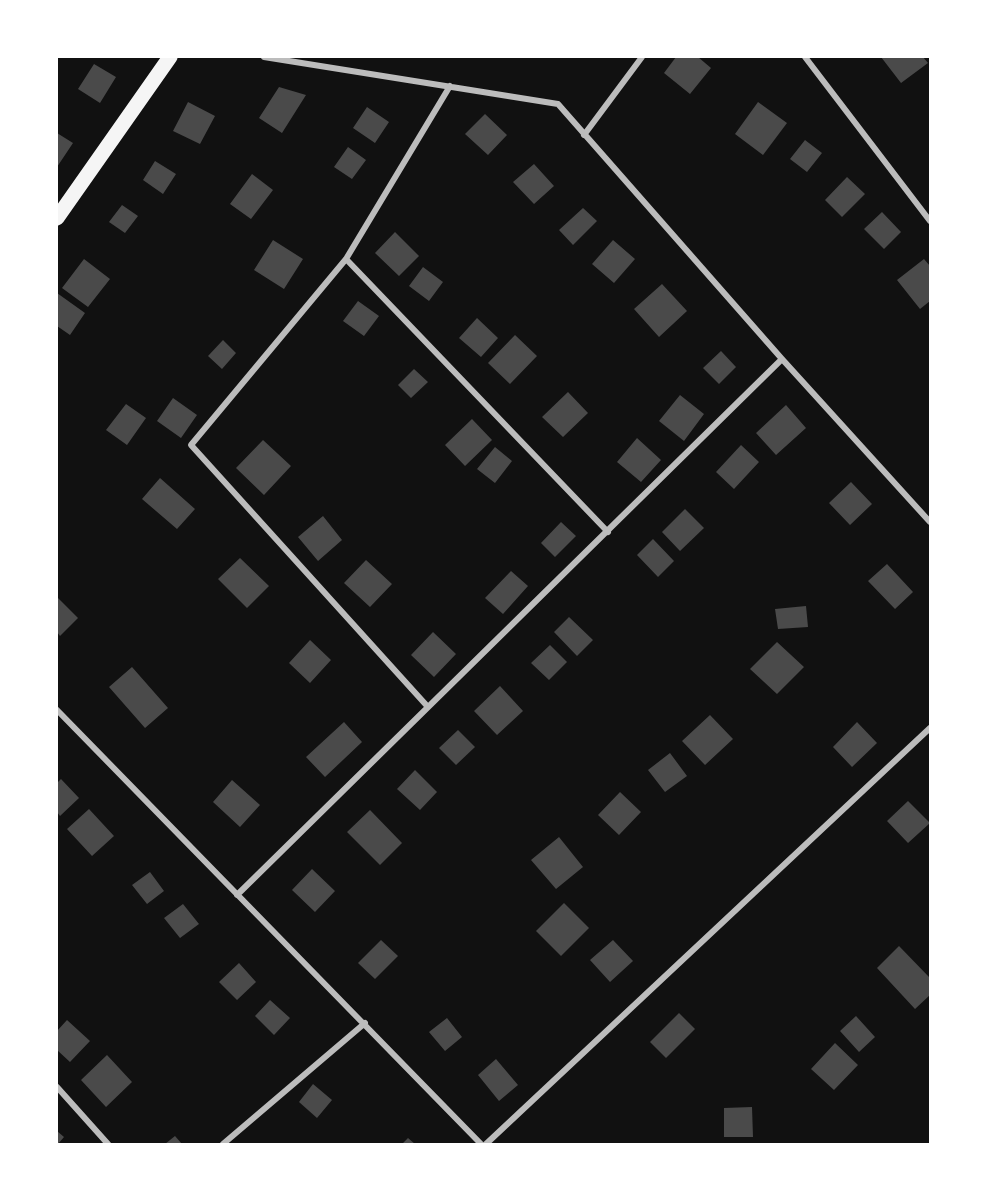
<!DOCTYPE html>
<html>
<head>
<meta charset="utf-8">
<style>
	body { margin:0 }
	#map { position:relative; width:987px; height:1201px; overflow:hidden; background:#111; font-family:Rubik,sans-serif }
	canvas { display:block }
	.frame { position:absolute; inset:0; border:58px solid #fff; pointer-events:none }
</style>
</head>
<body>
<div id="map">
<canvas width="987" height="1201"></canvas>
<div class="frame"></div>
</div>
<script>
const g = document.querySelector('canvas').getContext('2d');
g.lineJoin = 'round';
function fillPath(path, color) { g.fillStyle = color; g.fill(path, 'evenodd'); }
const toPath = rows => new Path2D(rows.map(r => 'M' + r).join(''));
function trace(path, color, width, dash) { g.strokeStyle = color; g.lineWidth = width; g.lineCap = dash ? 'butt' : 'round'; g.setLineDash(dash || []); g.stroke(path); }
fillPath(toPath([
	[676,57,698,57,711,68,690,94,664,73],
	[881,57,923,57,928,63,901,83],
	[94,64,116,77,100,103,78,89],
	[279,87,306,95,282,133,259,118],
	[188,102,215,116,200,144,173,131],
	[758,102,787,123,763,155,735,134],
	[367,107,389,122,375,143,353,128],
	[485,114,507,135,488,155,465,134],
	[57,133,73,143,57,167],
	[805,140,822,153,807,172,790,159],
	[348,147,366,160,352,179,334,167],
	[155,161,176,174,163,194,143,180],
	[534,164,554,186,534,204,513,182],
	[252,174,273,190,251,219,230,204],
	[847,177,865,194,842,217,825,200],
	[122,205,138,216,125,233,109,222],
	[583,208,597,221,573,245,559,230],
	[882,212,901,232,884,249,864,229],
	[395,232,419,256,399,276,375,253],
	[273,240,303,259,284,289,254,270],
	[613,240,635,259,614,283,592,264],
	[84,259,110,279,88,307,62,288],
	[924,259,930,266,930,301,920,309,897,280],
	[423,267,443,282,429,301,409,286],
	[662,284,687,311,659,337,634,309],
	[57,293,85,313,70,335,57,326],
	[358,301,379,316,364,336,343,321],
	[477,318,498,338,481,357,459,338],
	[515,335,537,356,510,384,488,363],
	[223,340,236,353,222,369,208,356],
	[721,351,736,367,719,384,703,368],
	[414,369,428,382,411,398,398,385],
	[568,392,588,413,563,437,542,417],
	[680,395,704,414,684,441,659,421],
	[173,398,197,415,181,438,157,421],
	[126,404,146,418,127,445,106,430],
	[786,405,806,428,776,455,756,433],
	[472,419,492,440,465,466,445,445],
	[637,438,661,460,641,482,617,462],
	[263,440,291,466,264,495,236,468],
	[741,445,759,462,734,489,716,472],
	[495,447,512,461,495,483,477,469],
	[160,478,195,509,177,529,142,499],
	[851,482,872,504,850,525,829,503],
	[685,509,704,528,680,551,662,532],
	[323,516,342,540,318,561,298,537],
	[561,522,576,536,555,557,541,543],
	[653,539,674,561,658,577,637,555],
	[240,558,269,586,247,608,218,579],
	[366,560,392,584,370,607,344,583],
	[887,564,913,592,895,609,868,581],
	[511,571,528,586,503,614,485,598],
	[57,597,78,618,60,636,57,632],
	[806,606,808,627,778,629,775,609],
	[569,617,593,640,577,656,554,632],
	[433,632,456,654,434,677,411,655],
	[310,640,331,660,310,683,289,663],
	[777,642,804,667,777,694,750,669],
	[550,645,567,662,549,680,531,663],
	[132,667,168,708,145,728,109,687],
	[500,686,523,711,497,735,474,711],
	[710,715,733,739,705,765,682,741],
	[344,722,362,742,325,777,306,757],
	[857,722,877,743,852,767,833,747],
	[458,730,475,747,456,765,439,748],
	[670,753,687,776,665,792,648,770],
	[415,770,437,792,420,810,397,789],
	[61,779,79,798,60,816,57,812,57,783],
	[232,780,260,805,240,827,213,802],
	[620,792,641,812,619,835,598,815],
	[908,801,930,823,908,843,887,821],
	[89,809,114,836,92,856,67,829],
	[370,810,402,843,380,865,347,832],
	[559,837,583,867,556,889,531,860],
	[312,869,335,891,315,912,292,890],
	[150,872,164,891,147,904,132,885],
	[564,903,589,928,561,956,536,931],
	[183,904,199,924,180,938,164,918],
	[381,940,398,956,375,979,358,963],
	[613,940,633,961,610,982,590,960],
	[899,946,930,978,930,995,915,1009,877,968],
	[239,963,256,982,237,1000,219,982],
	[270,1000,290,1018,274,1035,255,1016],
	[679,1013,695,1029,666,1058,650,1042],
	[856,1016,875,1037,859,1052,840,1031],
	[447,1018,462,1037,445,1051,429,1032],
	[67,1020,90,1041,70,1062,57,1050,57,1031],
	[835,1043,858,1065,834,1090,811,1069],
	[107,1055,132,1082,106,1107,81,1080],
	[496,1059,518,1085,499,1101,478,1075],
	[313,1084,332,1100,317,1118,299,1102],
	[752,1107,753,1137,724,1137,724,1108],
	[57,1131,64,1137,58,1144,57,1144],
	[175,1136,182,1144,165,1144],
	[408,1138,415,1144,402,1144]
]), '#4a4a4a');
trace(toPath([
	[264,57,558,104,782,359,930,522],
	[805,57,930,221],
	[584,135,642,57],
	[346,259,608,532],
	[428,707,191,445,346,259,450,86],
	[57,710,481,1144],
	[237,895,782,359],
	[57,1087,108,1144],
	[223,1144,365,1023],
	[486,1144,930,728]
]), '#bcbcbc', 6);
trace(toPath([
	[57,218,170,57]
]), '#f5f5f5', 15);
</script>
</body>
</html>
